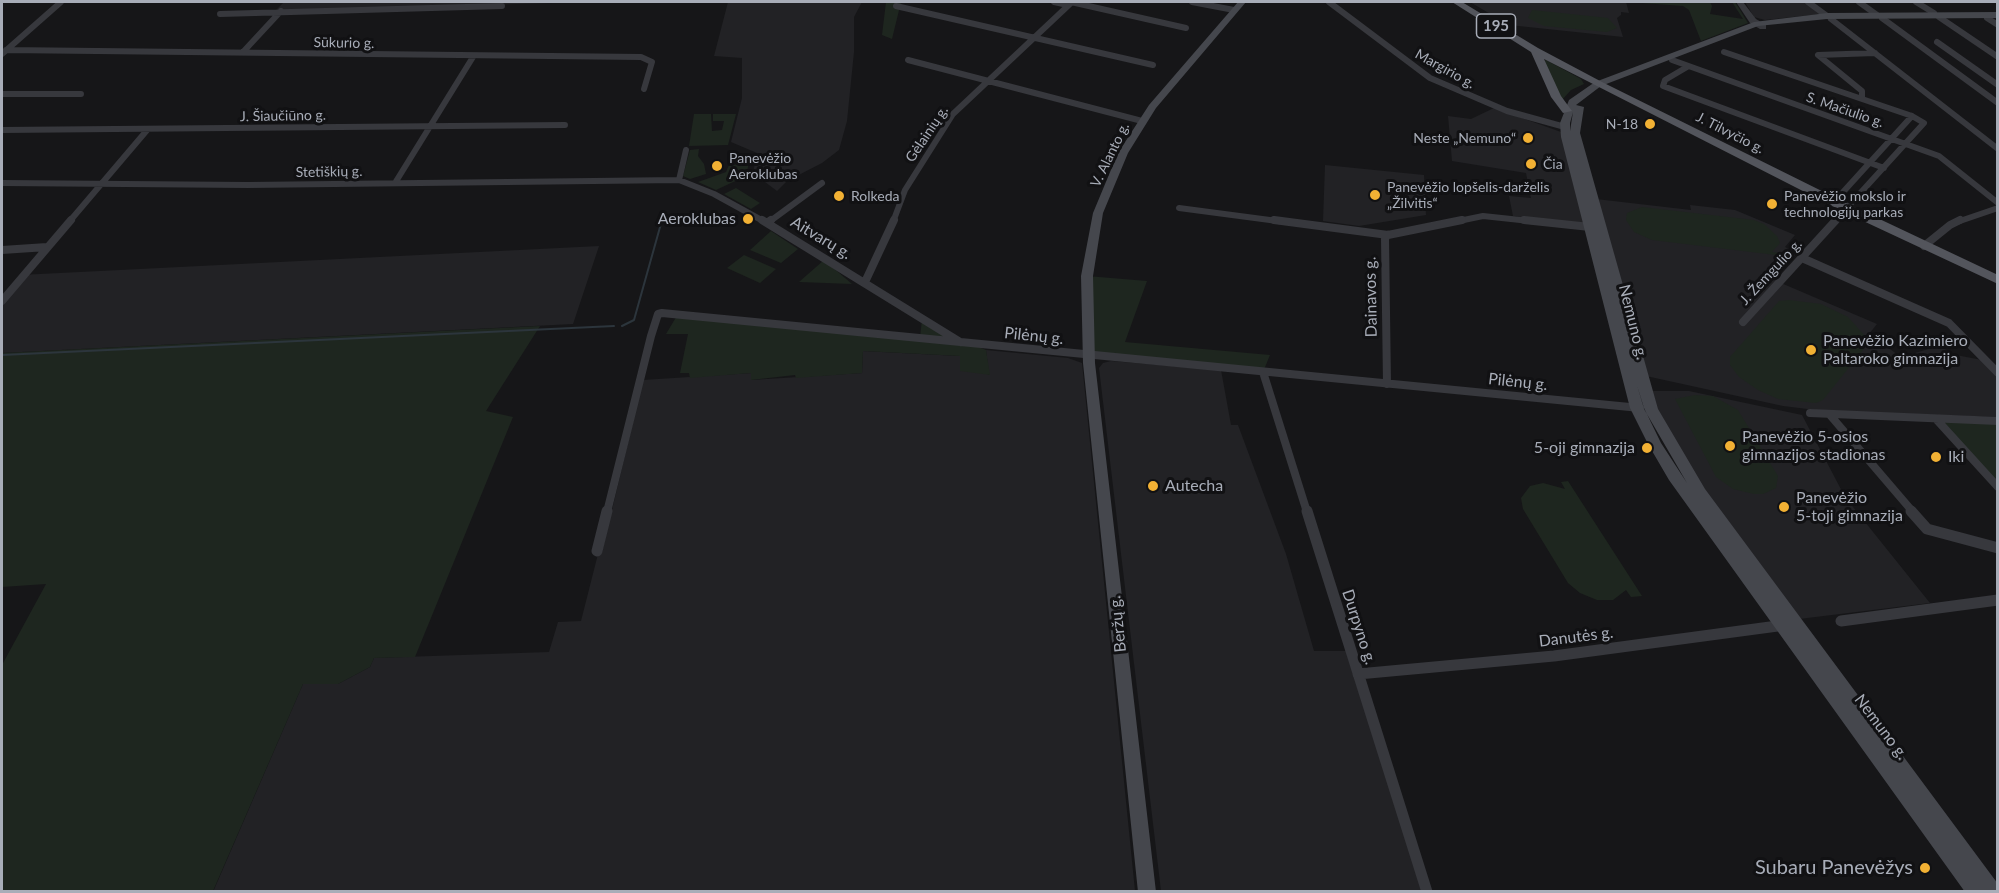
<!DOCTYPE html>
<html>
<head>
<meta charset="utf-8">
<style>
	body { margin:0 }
	#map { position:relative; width:1999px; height:893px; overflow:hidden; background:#161618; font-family:Lato,sans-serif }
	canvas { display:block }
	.frame { position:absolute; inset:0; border:3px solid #a8adb8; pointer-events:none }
</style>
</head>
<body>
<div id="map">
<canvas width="1999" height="893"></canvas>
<div class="frame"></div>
</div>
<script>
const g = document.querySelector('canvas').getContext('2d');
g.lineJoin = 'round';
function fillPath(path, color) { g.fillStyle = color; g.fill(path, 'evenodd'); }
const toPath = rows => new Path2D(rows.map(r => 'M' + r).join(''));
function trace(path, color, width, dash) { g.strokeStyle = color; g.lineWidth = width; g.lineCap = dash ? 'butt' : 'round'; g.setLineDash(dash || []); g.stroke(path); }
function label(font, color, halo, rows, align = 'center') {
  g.font = font + ' Lato,sans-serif'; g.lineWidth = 6; g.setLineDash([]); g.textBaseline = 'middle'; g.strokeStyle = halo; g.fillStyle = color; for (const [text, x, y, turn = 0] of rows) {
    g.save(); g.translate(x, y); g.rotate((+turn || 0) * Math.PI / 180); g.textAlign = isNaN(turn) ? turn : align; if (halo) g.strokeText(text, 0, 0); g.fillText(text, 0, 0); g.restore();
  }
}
fillPath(toPath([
	[284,2,587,2,275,11],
	[728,2,862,2,854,17,854,52,847,121,839,150,822,163,787,181,777,191,753,173,757,153,731,142,742,98,742,58,714,56],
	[1470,2,1626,2,1629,13,1621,12,1621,15,1617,18,1623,37,1509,25],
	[1745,2,1806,2,1821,14,1765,20,1754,17],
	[1494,108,1561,132,1585,225,1513,216,1509,196,1531,198,1526,173,1452,161,1448,116,1471,119],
	[1325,165,1424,175,1426,215,1359,226,1323,221],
	[1596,199,1691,210,1690,205,1735,210,1795,235,1785,247,1797,253,1774,280,1877,324,1869,334,1901,357,1939,346,1956,355,1982,360,1997,375,1997,417,1824,411,1783,406,1646,376],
	[599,246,573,324,2,353,2,296,20,275],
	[986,350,1068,358,1082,363,1135,891,213,892,303,684,338,684,370,667,374,658,549,652,558,622,581,621,598,554,602,552,643,380,752,373,751,380,862,373,863,351,960,356,989,375],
	[1111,361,1221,370,1231,425,1238,425,1286,554,1314,651,1346,651,1422,891,1161,891,1099,368,1103,363],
	[1650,391,1689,391,1802,415,1845,497,1930,603,1799,619,1702,489,1660,417]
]), '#222225');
fillPath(toPath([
	[886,2,901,2,892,39,882,35],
	[1628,2,1710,2,1712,6,1710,14,1743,19,1732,2,1735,2,1748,23,1701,41,1689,10,1683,6],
	[1532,10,1608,18,1617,28,1607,32,1544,26,1528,18],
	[1546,60,1581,79,1584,84,1571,90,1562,100,1544,61],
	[694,114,711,114,712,131,722,130,724,121,713,121,713,114,736,114,728,145,689,146],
	[699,149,698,156,704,164,706,174,690,179,683,176,690,150],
	[747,158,750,158,746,176,716,190,698,182,726,172,729,165,745,164],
	[736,188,760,203,751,209,724,194],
	[1642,207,1754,220,1764,224,1777,236,1780,243,1772,252,1782,253,1784,256,1652,240,1634,232,1626,220,1627,213],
	[771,231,798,249,781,263,750,250],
	[744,255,776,269,760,283,727,268],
	[824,260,852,284,799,282],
	[1087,276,1147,281,1125,342,1270,355,1263,372,1089,356],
	[1789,300,1821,304,1848,317,1866,337,1867,345,1823,400,1816,403,1778,399,1758,390,1739,377,1730,365,1730,357,1779,301],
	[678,314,920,338,922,319,943,333,986,350,990,375,960,371,960,356,863,351,862,373,796,378,795,375,751,380,751,373,690,378,689,373,680,373,688,334,666,334],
	[540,326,486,411,513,417,415,657,374,658,370,667,338,684,303,684,213,891,2,891,2,665,46,584,2,587,2,353],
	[1695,395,1713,396,1738,410,1778,476,1776,488,1763,494,1754,494,1733,489,1716,477,1675,399],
	[1936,419,1997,421,1997,487],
	[1568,481,1642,596,1631,597,1626,590,1613,600,1597,600,1580,593,1568,583,1523,509,1521,498,1530,486,1543,483,1565,489,1561,482]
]), '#1e261f');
trace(toPath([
	[662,222,663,217]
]), '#2c353c', 1.5);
trace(toPath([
	[622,326,634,320,662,220],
	[2,355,614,326]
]), '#2c353c', 2);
trace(toPath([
	[1054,2,1068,5],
	[1071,2,1186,28],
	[1192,2,1234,10],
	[1329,2,1430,78,1507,111,1565,127],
	[1808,2,1827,16],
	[1859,2,1877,15],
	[1916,2,1934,13],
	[896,6,1153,65],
	[220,14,502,6],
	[1939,17,1998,57],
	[1882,18,1998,103],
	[1987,18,1998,25],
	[1831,19,1998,149],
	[1937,42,1998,85],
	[6,50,641,57,652,62,644,89],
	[243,52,281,11],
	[1724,52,1912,116,1924,123,1834,222],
	[2,54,61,2],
	[908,60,1142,121],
	[1672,60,1939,156,1998,203],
	[1687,67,1665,80,1663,86,1884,168],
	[2,94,81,94],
	[1862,99,1862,91,1818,55,1875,53],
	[2,130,565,125],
	[679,180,686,150],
	[2,183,248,185,679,180,714,194,765,222],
	[395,183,473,57],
	[1834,202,1912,116],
	[1179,208,1285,222],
	[69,222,148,129],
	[769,222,822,183],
	[893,222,905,190,953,114,1072,2],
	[1454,222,1483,216,1539,222],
	[1957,222,1998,208]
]), '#37383d', 6);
trace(toPath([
	[762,220,960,342],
	[1274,220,1388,235,1462,220],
	[1524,220,1590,227],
	[767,223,771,220],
	[1924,246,1950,225,1960,220],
	[2,250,47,247],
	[1802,258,1949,323,1998,373],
	[865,282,894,220],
	[2,301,71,220],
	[1743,322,1836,220],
	[1263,372,1307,512],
	[1387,384,1385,238,1388,235],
	[1810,413,1998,421],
	[1830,415,1913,512],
	[1936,419,1998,487],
	[607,512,651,336,658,314,662,313,1640,408]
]), '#37383d', 8);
trace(toPath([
	[1307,511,1427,892],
	[1911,511,1927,529,1998,548],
	[597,551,607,511],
	[1841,621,1998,600],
	[1358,674,1554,656,1785,625]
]), '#37383d', 11);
fillPath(toPath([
	[1736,2,1743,2,1756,19,1766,25,1766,29,1760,29,1750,23,1736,2]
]), '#37383d');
fillPath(toPath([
	[1238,2,1246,2,1156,108,1128,153,1103,213,1093,276,1095,363,1156,892,1138,892,1083,363,1081,276,1093,213,1118,153,1149,105,1238,2],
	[1998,12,1998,18,1827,19,1758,26,1601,86,1576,105,1584,107,1580,133,1658,409,1705,489,1998,884,1998,892,1965,892,1669,480,1648,444,1630,408,1561,137,1560,123,1569,100,1595,82,1754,22,1827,13,1998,12],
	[1573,112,1570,131,1570,123,1573,112],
	[1637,385,1644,409,1687,483,1661,443,1644,408,1637,385]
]), '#45474d');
fillPath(toPath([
	[1452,2,1462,2,1538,48,1602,82,1852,206,1998,275,1998,284,1844,212,1544,59,1561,96,1572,111,1563,113,1551,97,1531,52,1452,2]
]), '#53555c');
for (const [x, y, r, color] of [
	[1650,124,6,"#f2b134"],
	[1528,138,6,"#f2b134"],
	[1531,164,6,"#f2b134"],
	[717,166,6,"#f2b134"],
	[1375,195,6,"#f2b134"],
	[839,196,6,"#f2b134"],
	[1772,204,6,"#f2b134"],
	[748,219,6,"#f2b134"],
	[1811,350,6,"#f2b134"],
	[1730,446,6,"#f2b134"],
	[1647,448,6,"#f2b134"],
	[1936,457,6,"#f2b134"],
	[1153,486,6,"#f2b134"],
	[1784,507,6,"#f2b134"],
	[1925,868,6,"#f2b134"]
]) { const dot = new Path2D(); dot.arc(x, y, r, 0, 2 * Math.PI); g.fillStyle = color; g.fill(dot); trace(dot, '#111113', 2); }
label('14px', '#a8adb8', '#111113', [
	["Sūkurio g.",344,43,1],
	["Margirio g.",1445,69,29],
	["S. Mačiulio g.",1845,110,19],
	["J. Šiaučiūno g.",283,116,-1],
	["J. Tilvyčio g.",1730,133,27],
	["Gėlainių g.",927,134,-56],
	["V. Alanto g.",1110,155,-64],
	["Stetiškių g.",329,172,-1],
	["J. Žemgulio g.",1771,272,-47]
]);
label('14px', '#a8adb8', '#111113', [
	["N-18",1638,124,"right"],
	["Neste „Nemuno“",1516,138,"right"],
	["Panevėžio",729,158],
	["Aeroklubas",729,174],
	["Čia",1543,164],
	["Panevėžio lopšelis-darželis",1387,187],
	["„Žilvitis“",1387,203],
	["Rolkeda",851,196],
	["Panevėžio mokslo ir",1784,196],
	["technologijų parkas",1784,212]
], 'left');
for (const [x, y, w] of [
	[1496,26,39]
]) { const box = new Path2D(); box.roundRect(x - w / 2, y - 12, w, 24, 4.5); g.fillStyle = '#111113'; g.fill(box); trace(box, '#a8adb8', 1.5); }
label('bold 15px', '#a8adb8', null, [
	["195",1496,26]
]);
label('16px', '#a8adb8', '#111113', [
	["Aeroklubas",736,219,"right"],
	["Panevėžio Kazimiero",1823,341],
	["Paltaroko gimnazija",1823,359],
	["Panevėžio 5-osios",1742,437],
	["gimnazijos stadionas",1742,455],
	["5-oji gimnazija",1635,448,"right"],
	["Iki",1948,457],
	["Autecha",1165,486],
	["Panevėžio",1796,498],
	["5-toji gimnazija",1796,516]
], 'left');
label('16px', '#a8adb8', '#111113', [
	["Aitvarų g.",821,238,31],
	["Dainavos g.",1371,297,-91],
	["Nemuno g.",1633,322,76],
	["Pilėnų g.",1034,336,6],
	["Pilėnų g.",1518,382,6],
	["Beržų g.",1118,624,-96],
	["Durpyno g.",1359,627,72],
	["Danutės g.",1576,637,-7],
	["Nemuno g.",1881,727,53]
]);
label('20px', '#a8adb8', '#111113', [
	["Subaru Panevėžys",1913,868]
], 'right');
</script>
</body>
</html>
